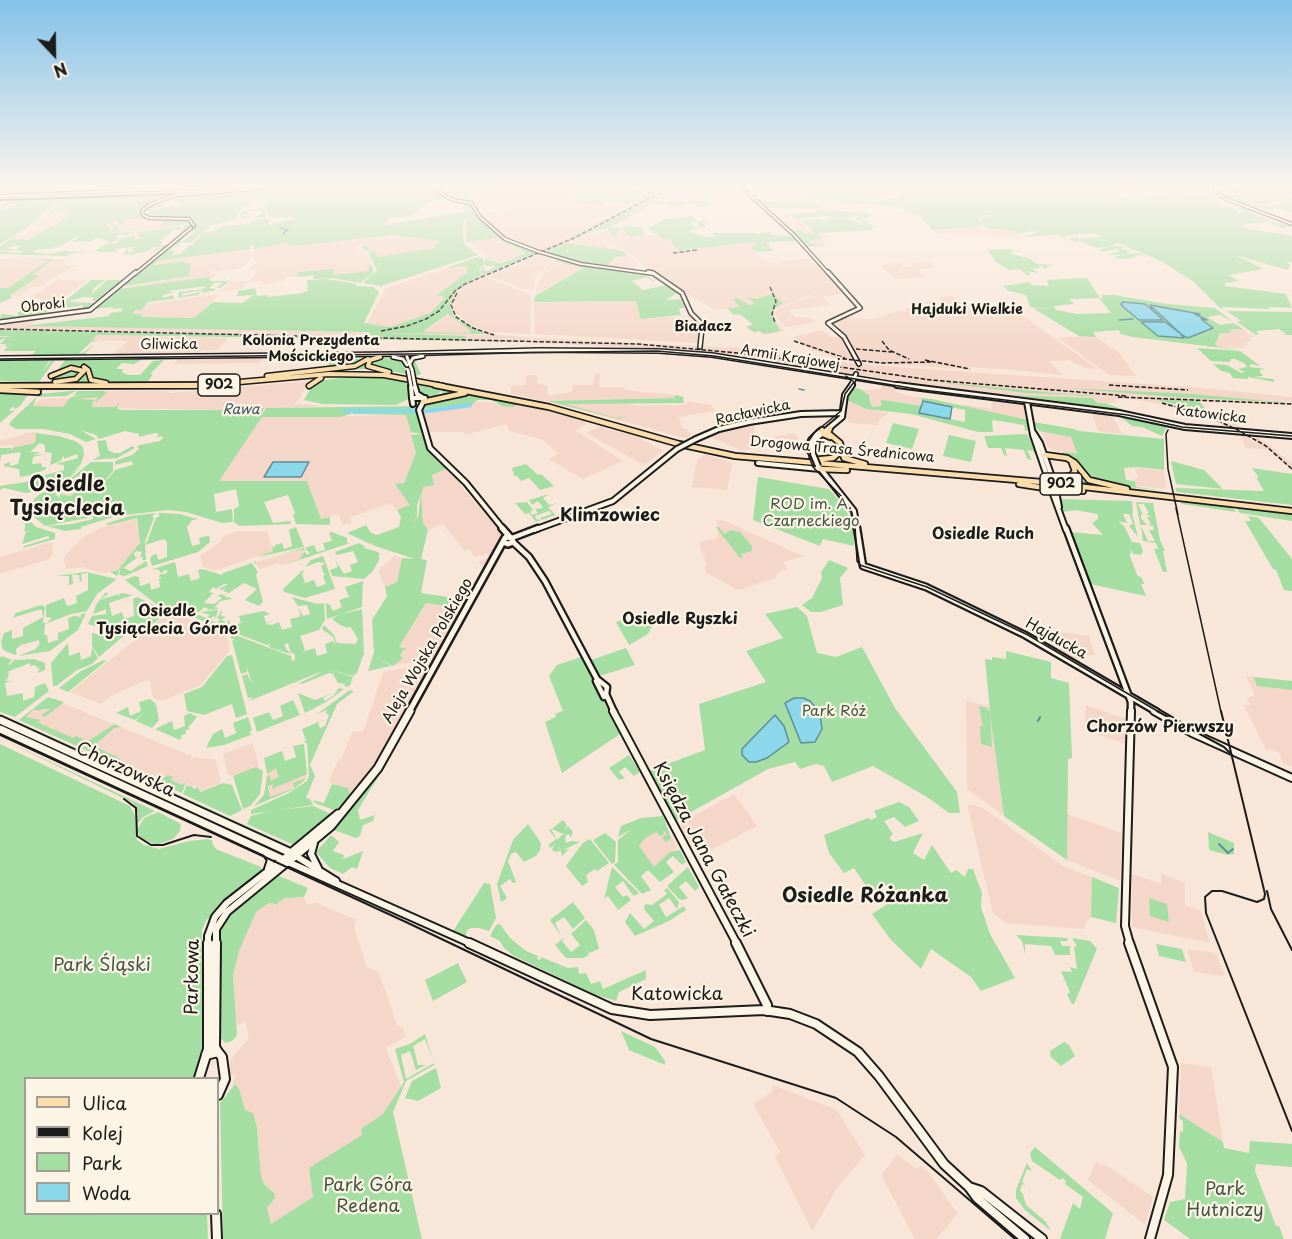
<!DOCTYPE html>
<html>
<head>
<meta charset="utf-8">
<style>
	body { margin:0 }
	#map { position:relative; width:1292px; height:1239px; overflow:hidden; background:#f8e7d8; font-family:"Playpen Sans",sans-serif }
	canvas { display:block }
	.legend { position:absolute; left:24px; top:1077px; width:195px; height:138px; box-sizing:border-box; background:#fcf5e5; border:2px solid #a29e95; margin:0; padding:8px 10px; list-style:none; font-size:18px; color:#1c1c1c }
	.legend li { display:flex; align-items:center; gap:12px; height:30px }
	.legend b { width:30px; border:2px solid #a29e95 }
	.north { position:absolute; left:24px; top:24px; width:60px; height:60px; -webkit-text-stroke:4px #fcf5e5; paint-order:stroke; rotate:158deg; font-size:16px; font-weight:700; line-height:24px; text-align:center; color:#1c1c1c }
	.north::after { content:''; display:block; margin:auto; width:21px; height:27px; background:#1c1c1c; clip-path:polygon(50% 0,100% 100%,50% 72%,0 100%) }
</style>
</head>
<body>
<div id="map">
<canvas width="1292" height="1239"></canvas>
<ul class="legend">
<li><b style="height:8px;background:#faddab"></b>Ulica</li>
<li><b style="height:8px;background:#1c1c1c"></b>Kolej</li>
<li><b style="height:16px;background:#a5dea2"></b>Park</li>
<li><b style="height:16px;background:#8cd8eb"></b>Woda</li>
</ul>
<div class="north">N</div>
</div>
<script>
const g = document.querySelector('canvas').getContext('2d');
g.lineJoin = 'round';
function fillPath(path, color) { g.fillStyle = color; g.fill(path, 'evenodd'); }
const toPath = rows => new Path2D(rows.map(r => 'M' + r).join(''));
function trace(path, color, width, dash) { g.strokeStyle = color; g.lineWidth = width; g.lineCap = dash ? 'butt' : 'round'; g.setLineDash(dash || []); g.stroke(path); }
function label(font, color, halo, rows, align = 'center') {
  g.font = font + ' "Playpen Sans",sans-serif'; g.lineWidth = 4.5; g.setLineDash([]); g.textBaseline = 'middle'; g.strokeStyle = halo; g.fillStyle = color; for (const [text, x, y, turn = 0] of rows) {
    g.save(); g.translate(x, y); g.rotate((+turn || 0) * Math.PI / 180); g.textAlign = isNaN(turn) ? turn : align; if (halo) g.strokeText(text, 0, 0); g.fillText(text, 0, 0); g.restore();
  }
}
fillPath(toPath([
	[495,185,587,185,577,188,582,194,604,201,642,202,660,191,646,198,632,198,655,186,665,185,669,186,668,188,677,185,586,233,605,232,612,227,623,229,628,237,609,240,656,234,664,239,669,239,676,247,684,250,754,242,756,247,750,247,762,260,778,264,776,262,812,258,813,261,808,263,816,263,843,294,822,297,830,305,787,310,796,317,811,318,816,322,786,327,776,317,775,312,780,308,808,298,812,296,810,295,775,309,774,319,785,331,764,335,759,332,754,333,745,327,752,324,740,315,734,315,727,309,716,310,674,287,624,250,606,242,607,240,600,241,611,246,606,249,615,248,622,251,639,264,636,268,606,265,620,257,614,257,604,249,566,243,544,252,509,240,480,214,519,206,476,210,474,202,469,201,476,193],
	[1125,185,1206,185,1215,195,1163,198,1156,195,1157,193,1150,187,1114,195,1099,191,1098,188],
	[72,211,65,216,69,217,25,240,17,239,40,227,32,227,49,212],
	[788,214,794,221,810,220,815,224,807,225,815,234,825,233,828,237,822,239,826,246,806,247,797,235,804,234,801,230,792,230,776,215],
	[140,217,150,219,182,220,183,222,177,224,185,225,171,228,112,233,109,223],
	[982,226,988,230,1008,230,1020,236,1020,238,935,233,933,230],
	[393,235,429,238,440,243,436,248,376,257,364,244,356,247,371,261,370,271,334,275,333,270,297,272,299,276,285,277,285,280,262,285,263,282,260,281,245,283,243,289,227,291,222,289,231,282,250,280,258,270,246,270,257,262,254,261,254,249,257,247,289,242,295,246],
	[497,238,502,241,527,253,502,264,489,267,485,266,485,259,489,257,467,242],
	[250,249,250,261,239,269,213,272,211,267,211,274,222,272,213,278,123,288,189,276,190,263,184,264,184,261,152,265,157,261],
	[540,255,551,260,541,272,530,277,536,280,533,289,524,289,489,276],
	[24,258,50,260,7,288,0,288,0,259],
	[54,259,66,259,64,265,77,265,53,278,55,276,41,287,32,287,19,296,9,297,36,277,31,276],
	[550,262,561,264,565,263,583,268,539,292,536,292,539,281],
	[929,262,936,268,917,269,925,277,896,279,879,265,900,263,904,267,913,266,910,263],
	[466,266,466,275,438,295,445,296,430,313,391,327,367,323,386,288,446,268],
	[482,276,528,293,531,297,530,334,490,332,473,326,457,314,454,308,455,299,453,309,458,317,473,328,491,334,531,338,530,342,0,330,0,328,11,328,0,327,0,325,35,319,32,325,29,325,370,332,399,328,426,318,439,309,457,288],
	[463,286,452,298,451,312,467,326,487,335,382,332,412,325,432,317,441,310,458,289],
	[56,280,87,280,62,299,28,299],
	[220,294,194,318,142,317,131,314,135,310,142,310,148,304],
	[951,295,971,310,1009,309,1013,315,1022,315,1097,369,1086,368,1069,360,1049,361,1062,375,1005,369,966,367,964,369,862,362,833,357,809,349,793,337,821,330,831,337,845,336,835,323,844,318,873,319,902,310,907,312,905,309,929,301,940,303,940,298],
	[636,301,642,319,692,316,698,325,688,327,700,329,699,343,535,334,534,303],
	[448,314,472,331,470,333,421,332,436,324],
	[1228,329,1243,329,1254,337,1248,337,1253,341,1245,342,1249,345,1245,345,1244,348,1219,347,1215,344,1216,340],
	[97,335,106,335,228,338,217,350,202,350,198,354,112,355,128,341,92,340],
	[1083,336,1096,337,1119,353,1136,376,1109,375,1058,338],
	[534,338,758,349,759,352,867,365,1202,388,1292,397,1292,402,1067,388,1292,403,1292,405,1158,400,1210,414,1246,430,1239,431,1186,409,1133,399,1114,399,1117,403,1097,403,1093,398,1013,395,939,387,695,350,533,343],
	[299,356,264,357,259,363,174,364,179,358,169,358],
	[595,374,600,374,599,387,624,387,625,390,676,395,674,398,544,401,508,393,511,393,511,386,525,385,527,375,537,375,537,383,547,386,548,396,572,392,573,385,593,385],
	[309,381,300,398,294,404,330,406,236,410,31,407,41,399,72,398,106,391,170,391,170,393],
	[883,384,897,386,895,392,921,398,921,406,886,400,879,407,873,407,871,406,871,397,861,390,881,389],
	[845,399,866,409,889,413,881,418,877,425,850,423,844,415],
	[991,399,1025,405,1028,420,966,407,966,405,992,409],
	[687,401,711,405,715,411,679,417,682,428,687,429,691,434,688,439,558,404,628,403,638,406,669,405,670,406,687,404],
	[473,402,491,402,502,406,516,403,582,419,587,424,575,430,623,461,583,479,549,459,558,454,543,440,510,431,506,424,465,435,463,432,430,432,428,429,413,432,411,436,416,453,404,483,396,484,411,505,397,510,391,503,350,517,352,523,343,525,338,514,321,519,309,486,219,481,262,417,407,415,411,432,428,428,423,409,436,409],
	[737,407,762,408,764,417,740,422,738,421],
	[1092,413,1111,414,1123,434,1098,431],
	[753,423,757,441,767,441,765,448,740,450,709,436,723,430],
	[600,426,613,431,631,433,663,451,644,465,586,433],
	[1042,432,1070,434,1077,453,1052,450,1048,447],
	[27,433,36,434,35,443,12,448,13,445,0,446,0,441],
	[794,433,798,438,793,452,781,452,773,444,773,437],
	[1240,434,1246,435,1251,441,1262,445,1249,436,1255,436,1269,445,1292,464,1292,471,1268,449,1246,448],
	[705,454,732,463,727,490,692,487,697,460],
	[1134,468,1164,471,1167,489,1136,486,1135,478,1139,477],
	[447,469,461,481,461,486,501,531,500,537,485,570,478,562,489,556,487,554,475,557,469,549,465,551,443,524,428,530,423,524,421,494,424,487,434,485,432,475,435,472],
	[81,474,97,478,70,496,53,492],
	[136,519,140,543,118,569,105,573,86,569,85,567,66,569,64,561,65,555,82,538,100,528],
	[717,520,725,521,803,556,783,562,788,569,778,572,775,578,738,590,705,572,706,563,699,542,718,538],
	[237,531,267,531,273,551,214,571,203,567,200,556,220,542,224,536],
	[52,542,53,554,49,559,0,574,0,557],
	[301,550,305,553,300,559,280,566,279,563,260,569,255,562],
	[395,556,402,558,397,582,385,587,379,572,379,569],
	[426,603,464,609,433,658,393,666,389,664],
	[170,612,222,631,227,637,230,650,201,685,163,700,158,700,153,698,149,679,113,695,100,704,70,692],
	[1035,629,1089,636,1095,655,1082,655,1079,662,1052,646,1051,640,1045,638,1042,640,1037,637],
	[430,663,431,667,414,697,364,780,350,795,348,788,329,783,337,762,342,757,353,731,363,732,383,672],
	[1246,676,1292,681,1292,766,1283,764,1279,752,1266,750,1244,705,1250,705,1247,698,1255,695],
	[48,697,192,756,191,760,194,757,216,760,221,783,200,791,199,786,188,787,186,782,182,785,171,780,160,783,116,763,120,759,94,746,87,751,19,720],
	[966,701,990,706,1004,816,967,789],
	[1086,705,1127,719,1125,744,1084,730],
	[253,743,259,767,231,776,228,775,223,754],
	[306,756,307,778,293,783,294,787,270,798,267,772],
	[734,794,757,826,700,856,681,827,682,822],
	[967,804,982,807,1063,866,1092,877,1091,917,1086,922,1084,929,1006,923,993,913],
	[1067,814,1122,833,1120,881,1067,860],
	[652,818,672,837,677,848,654,868,618,841],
	[1161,873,1185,883,1185,905,1201,911,1210,943,1132,927,1132,874,1161,884],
	[304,897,306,904,317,903,356,920,354,927,367,968,376,970,379,973,397,1025,403,1028,405,1037,386,1048,401,1086,392,1106,313,1197,271,1225,267,1208,274,1193,264,1184,261,1177,257,1128,253,1113,245,1110,235,1084,232,1084,236,1077,229,1073,230,1060,249,1038,245,1021,237,1026,232,982,239,951,256,912,269,903,279,906,277,902,285,898],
	[1187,949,1216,953,1225,976,1194,972],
	[1181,1063,1211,1067,1223,1142,1179,1114],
	[773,1085,837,1110,865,1155,837,1188,812,1231,775,1157,780,1152,753,1104,772,1092],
	[897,1155,917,1169,921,1166,927,1170,958,1214,936,1239,915,1239,881,1175],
	[1096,1161,1102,1166,1103,1164,1109,1167,1153,1197,1145,1225,1088,1180]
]), '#f4d7c8');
fillPath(toPath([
	[3,185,76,185,66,191,68,192,76,192,70,190,78,185,97,185,82,192,94,188,90,190,96,188,98,188,94,190,99,188,101,188,98,190,102,188,104,188,102,190,110,188,108,190,111,191,119,187,112,186,115,185,132,187,138,185,131,189,140,185,147,185,134,191,0,196,0,187],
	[292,185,495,185,476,193,468,202,472,210,503,240,539,253,483,275,480,272,484,266,484,270,488,271,496,266,485,266,485,259,501,264,526,253,497,238,466,242,467,219,464,219,463,234,464,244,478,255,381,286,381,289,380,286,363,283,377,270,369,254,370,253,361,247,366,244,370,252,379,251,375,252,377,257,435,248,435,243,440,243,439,241,393,235,295,246,289,245,288,242,254,249,254,246,251,244,250,249,157,261,154,265,185,261,185,264,191,263,189,276,126,286,125,283,183,236,185,236,181,243,170,250,175,251,171,255,180,254,190,245,194,245,193,243,206,232,215,231,224,226,249,224,255,219,271,219,268,223,275,230,271,224,296,219,288,215,288,218,267,218,275,216,269,216,266,209,264,211,267,215,264,218,252,218,262,214,262,211,258,210,247,212,248,214,244,215,244,216,251,217,243,219,240,215,243,211,258,209,268,201,256,200,258,198,250,197,249,198,254,199,242,208,237,215,239,219,203,227,209,227,210,230,205,228,205,231,192,242,185,243,183,241,197,230,184,235,189,231,187,229,177,235,184,228,185,224,163,227,163,221,169,220,160,219,173,220,173,217,151,216,157,217,153,218,147,216,144,214,146,208,151,205,155,205,145,211,146,215,149,216,148,213,149,208,156,205,155,204,159,203,157,204,167,202,165,206,154,208,155,211,166,206,179,205,178,202,175,204,173,198,170,198,168,194,166,198,140,208,140,213,149,218,127,219,124,221,125,224,119,225,117,221,108,223,111,231,113,231,111,225,116,224,120,232,116,233,134,232,134,234,116,236,119,238,108,245,117,243,119,239,134,236,136,239,140,239,137,232,180,227,180,231,175,229,160,241,164,242,154,251,163,245,167,245,166,247,169,245,166,248,152,252,157,247,155,246,148,251,130,255,121,253,126,252,125,250,128,249,129,254,131,251,135,253,131,248,139,246,115,249,118,252,99,252,95,251,110,241,97,238,80,247,89,241,71,242,78,238,77,236,59,247,47,248,56,249,37,249,33,252,50,254,65,251,56,250,93,253,72,253,66,256,0,254,0,251,17,253,26,251,15,251,21,245,4,248,15,249,11,251,0,250,0,246,34,224,55,207,63,197,288,187,293,187],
	[439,201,468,203,470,205,462,206,470,211,384,225,388,219,410,216,422,208,426,203],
	[71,211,64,217,68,218,58,220,63,220,27,240,13,239,49,212],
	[587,185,630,185,623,187,625,188,621,188,626,192,634,193,640,190,640,188,653,185,674,185,577,236,542,251,536,249,544,250,564,241,640,202,597,201,605,203,599,206,572,201,582,194,576,188],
	[677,185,680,185,660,195,667,199,652,199,650,201,708,201,713,205,709,203,711,206,698,207,692,203,676,206,688,207,671,208,667,204,651,205,611,227,622,229,626,225,642,228,644,235,630,237,621,229,617,232,618,236,612,237,610,232,605,232,611,227,584,234],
	[787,185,874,185,881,187,879,188,884,192,859,195,864,198,879,196,885,199,863,201,872,202,897,197,907,185,1125,185,1098,189,1133,200,1153,196,1174,197,1176,196,1167,185,1190,185,1194,190,1202,191,1189,191,1187,189,1179,192,1186,196,1218,195,1214,196,1224,199,1218,199,1219,201,1216,202,1221,206,1234,208,1239,213,1245,212,1237,208,1250,209,1255,211,1249,212,1252,214,1279,223,1292,225,1292,227,1281,228,1271,224,1273,221,1240,225,1248,229,1289,235,1292,237,1292,262,1286,262,1290,265,1288,270,1235,255,1264,269,1228,275,1239,281,1225,283,1225,286,1286,294,1292,308,1268,307,1270,309,1222,307,1223,309,1221,309,1194,282,1161,261,1118,243,1110,246,1121,246,1125,247,1120,248,1123,250,1134,251,1126,252,1129,254,1139,253,1146,256,1141,255,1133,256,1136,258,1134,258,1118,259,1115,257,1126,254,1112,255,1108,254,1120,251,1116,249,1103,252,1099,250,1110,247,1096,248,1080,241,1075,242,1068,239,1078,237,1080,241,1081,238,1103,237,1095,233,1065,236,1066,239,1058,235,1022,237,1037,233,1033,231,1017,234,1008,230,989,229,983,225,981,218,990,216,986,215,979,217,982,226,933,230,919,216,897,207,808,199,807,202,812,202,824,208,768,208,758,200,764,200,760,201,764,202,773,200,779,203,781,201,776,200,804,200,802,197,814,197],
	[1239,185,1292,185,1292,196,1289,195,1286,199,1292,199,1292,212,1278,208,1270,211,1233,200,1241,204,1228,199,1216,191,1227,195,1248,195,1269,200,1267,201,1273,203,1261,204,1242,200,1258,206,1289,203,1233,192,1235,188,1257,192,1242,189],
	[62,198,26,228,0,244,0,210,8,209,19,203,0,208,8,200,0,200],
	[816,209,854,212,857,216,844,218,869,227,854,218,860,217,855,212,869,213,872,216,861,219,875,227,871,228,873,230,818,233,822,239,810,240,809,243,823,246,806,247,805,243,792,230,801,230,805,234,815,234,803,220,807,220,812,224,814,223,810,220,821,219,826,222,825,220,838,218,825,216,796,220,789,214,817,212],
	[692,216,697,221,691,223,694,227,700,227,696,222,703,220,711,226,702,222,706,227,687,231,703,236,715,237,713,233,757,233,761,235,760,233,770,232,772,234,770,235,794,236,798,241,766,242,773,251,756,252,750,247,756,246,754,242,684,250,677,249,669,239,664,240,656,234,658,233,653,233,648,228,665,219],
	[566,243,622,251,628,255,616,257,607,265,633,268,579,263,544,252],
	[1011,249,1014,252,1009,253,1030,259,1037,264,1053,265,1045,269,1041,266,1038,267,1041,269,1032,268,1038,273,1026,271,1031,274,1028,275,1019,269,1030,268,1009,270,996,262,988,250],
	[478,257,483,258,484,264,479,271,482,276,471,280,457,291,452,298,450,307,453,315,459,321,487,334,373,333,466,336,464,339,351,336,372,334,369,332,24,326,109,316,110,313,123,311,121,310,123,308,110,309,114,307,95,309,94,307,103,303,118,289,210,277,210,281,228,281,234,278,220,288,216,288,224,282,214,283,209,288,216,289,213,291,201,293,203,290,181,294,183,296,200,292,199,295,175,298,178,298,179,292,202,289,207,286,168,291,174,292,163,295,162,298,173,295,174,299,148,302,142,310,135,310,132,314,141,314,142,317,194,318,213,302,242,303,254,295,237,296,238,291,255,288,257,296,267,295,268,297,303,293,308,290,307,280,326,279,357,284,356,286,373,287,379,292,364,323,391,327,430,313,445,297,437,295,467,273,466,266,446,268],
	[448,314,471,331,470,333,422,332],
	[23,258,54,259,32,275,39,276,9,296,13,297,0,303,0,288,8,288,49,260],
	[557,260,580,265,649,271,654,275,647,275,652,280,660,279,652,281,647,277,632,281,643,290,667,285,679,292,666,300,681,299,685,308,679,308,681,315,641,319,636,301,534,302,535,296,583,268,554,261],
	[369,265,372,265,373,273,360,283,332,278,313,279,314,275,298,277,292,277,299,276,297,272,333,269,334,275,369,271],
	[1087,278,1100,298,1103,298,1101,295,1114,295,1167,304,1215,308,1233,322,1220,315,1207,317,1220,325,1234,323,1243,329,1229,329,1232,332,1220,334,1215,344,1219,347,1238,350,1133,337,1120,334,1119,330,1093,332,1096,337,1079,336,1033,308,1054,309,1030,307,1026,295,1009,291,1003,286,1030,282,1031,285,1049,286,1047,280],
	[1099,298,1111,313,1077,314,1056,310,1054,306,1074,304,1069,299],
	[91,280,105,280,94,288,91,295,107,280,125,280,99,301,78,301,93,301,93,297,84,297,68,301,75,302,66,302,97,303,86,310,24,318,0,325,0,322,5,321,0,321,1,314,18,316,18,312,30,306,26,310,29,310,37,301,51,301,50,304,53,301,52,303,59,303,51,306,48,311,41,314,83,308,83,305,61,309,63,305,60,305],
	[772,294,783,303,772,310,771,315,780,331,764,334,760,331,754,332,747,327,753,324,740,314,734,315,728,309,740,307,733,299,737,298,749,305,755,304,748,297,756,299],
	[1227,311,1292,312,1292,335,1283,335,1286,334,1279,329,1256,331,1259,334,1256,335,1237,322,1241,321],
	[0,330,329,336,530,342,107,335,97,335,92,340,99,341,91,342,79,353,83,353,92,346,93,346,85,353,88,356,31,356,36,351,3,351,12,344,7,347,5,344,0,344,6,338,0,340,0,337,15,337,0,336],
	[1197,348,1240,351,1260,366,1251,364,1249,367,1266,369,1259,370,1263,376,1254,377,1273,379,1275,382,1248,377,1248,379,1233,378,1230,373,1221,371,1213,364,1227,365,1241,373,1245,372,1238,369,1247,367,1244,363,1235,359,1231,359,1230,362,1211,361],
	[342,356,365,360,372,358,366,364,370,369,301,371,327,368,331,359,303,359,304,357],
	[145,358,134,364,122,363,116,369,123,369,122,372,128,375,140,375,153,361,164,360,150,374,153,374,147,383,96,382,92,379,87,368,77,366,63,367,84,368,93,382,49,382,60,372,55,373,66,359],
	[377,358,400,359,405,362,405,372,416,374,412,363,414,359,421,374,416,376,369,367,370,361],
	[0,360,50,360,42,372,52,360,55,360,39,382,0,381],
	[359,376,379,376,435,386,441,391,437,395,427,397,420,395,418,394,417,387,421,394,419,384,407,382,411,398,396,405,323,404,304,400,315,381],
	[929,381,1055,393,1103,396,1026,393],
	[442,388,463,392,437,397,467,393,518,404,513,407,502,406,491,400,477,400,473,404,422,409,422,404,442,394],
	[858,388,869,395,871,405,873,407,881,406,881,400,891,401,921,406,919,413,965,422,965,410,921,401,921,398,932,399,1028,420,1028,430,1025,431,1024,425,994,420,992,421,993,432,978,432,911,414,866,409,847,400,851,390],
	[1066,388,1192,394,1292,403,1174,397],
	[0,391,28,395,19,407,14,409,14,406,10,409,9,411,15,410,0,423],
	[71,391,76,391,67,396,37,397,33,406,63,407,71,397,94,393,73,396,78,391,106,391,103,392,107,392,95,403,98,397,76,399,95,400,91,404,93,404,92,407,115,407,120,402,117,408,120,410,251,410,264,408,262,415,266,408,270,408,415,406,417,411,403,412,417,412,423,431,421,434,432,452,448,468,432,475,434,485,424,487,426,481,417,505,417,517,412,523,418,517,421,494,423,523,428,530,421,559,427,560,421,593,454,598,458,608,426,603,399,647,408,649,403,650,400,655,403,658,393,666,378,658,391,666,368,671,374,652,372,620,387,596,385,587,397,582,402,558,415,559,375,546,371,544,373,542,370,544,347,533,366,525,371,533,377,535,399,527,401,517,397,510,410,505,395,484,404,483,416,453,411,435,421,434,411,432,406,415,353,414,354,411,350,411,351,414,340,417,262,417,219,481,307,481,321,519,330,517,330,525,296,524,293,515,295,513,288,495,264,502,273,523,290,521,291,524,239,526,234,522,234,509,239,506,236,489,214,494,216,512,232,509,233,522,222,523,186,512,168,510,116,516,81,527,81,529,65,531,47,526,72,524,93,519,93,517,45,526,34,517,31,506,34,499,40,494,66,482,91,462,113,462,113,471,107,478,107,480,115,470,132,465,133,463,132,461,115,465,115,461,132,455,139,449,137,446,140,445,160,441,163,438,161,436,156,438,159,434,155,433,139,437,139,434,125,431,99,439,96,435,80,430,96,439,86,442,70,434,43,429,16,429,9,425,11,421,40,394],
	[81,474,97,478,70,496,60,494,60,498,55,494,57,493,54,491],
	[676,395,683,397,684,403,565,404,617,418,628,416,619,419,547,401,674,398],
	[1013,395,1093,398,1097,403,1105,403,1124,410,1126,414,1087,409,1084,405],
	[1153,399,1199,401,1208,412,1245,429,1199,410],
	[1118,415,1160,423,1167,427,1162,436,1142,427,1132,426],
	[1033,417,1034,422,1074,429,1079,431,1164,439,1164,470,1137,467,1124,468,1126,480,1135,481,1136,487,1167,491,1107,485,1089,479,1084,475,1073,460,1051,454,1074,460,1089,477,1135,487,1091,476,1085,472,1078,461,1063,454,1062,452,1077,453,1071,437,1039,431,1034,425],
	[893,423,919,429,912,449,886,443],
	[29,432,58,436,75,441,83,447,84,455,81,464,72,473,83,465,70,477,51,487,48,486,49,487,39,493,40,491,26,493,4,488,0,490,0,486,26,482,31,479,31,475,20,477,19,469,4,466,4,464,10,462,10,466,18,464,21,452,1,455,0,464,0,448,11,448,11,451,12,448,35,443,36,434],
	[40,443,45,445,45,452,52,453,50,465,61,461,64,455,64,459,77,454,78,458,56,464,64,465,64,470,45,475,35,474,46,469,46,467,42,467,41,463,32,464,33,457,45,454,32,455,41,452,30,452],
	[1027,434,1036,452,1034,454,1033,451,1027,450,1032,460,1027,459,1024,450,1005,448,1007,456,1004,455,1001,448,988,448,984,436],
	[949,435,976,441,971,462,943,456],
	[106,440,108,450,114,453,120,453,132,446,135,448,117,458,92,460,100,456,97,441],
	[1171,461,1204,470,1223,489,1176,484],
	[526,464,538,475,541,474,554,486,540,490,529,478,521,481,517,476,514,476,512,468],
	[1252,468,1292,474,1292,505,1177,492,1175,488,1264,491,1257,479,1258,476],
	[758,477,829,489,843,505,853,524,854,546,823,539,820,546,753,520],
	[549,494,543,498,549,505,557,503,548,507,555,515,542,520,540,518,552,514,549,511,535,516,536,519,541,520,536,522,529,513,525,514,515,503,527,502,533,510,530,512,532,515,538,513,535,509,543,508,538,501,532,505,529,500],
	[1060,499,1132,501,1133,513,1132,513,1138,537,1129,526,1133,523,1129,514,1123,514,1127,523,1130,524,1118,521,1124,526,1132,542,1140,543,1143,551,1141,555,1133,554,1131,550,1130,556,1137,575,1142,578,1144,584,1141,584,1146,596,1090,584,1070,532,1103,535,1092,523,1098,519,1098,514,1075,510,1063,512],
	[1178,500,1292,513,1292,521,1240,513,1236,508,1233,508,1236,512,1182,504],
	[1136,502,1153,503,1160,540,1165,551,1163,551,1167,572,1163,572,1154,549,1158,549,1156,543,1143,541,1141,526,1148,541,1155,541,1149,530,1154,530,1153,526,1148,525,1151,524,1147,517,1152,517,1146,514,1149,513,1144,504,1138,504,1142,513,1145,513,1141,514,1141,518,1147,525,1140,525],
	[156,513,152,516,154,518,144,544,147,542,156,518,160,516,158,513,163,513,179,514,198,519,192,520,187,527,192,546,200,544,199,538,206,536,209,536,210,542,198,552,152,566,150,558,153,555,157,554,158,560,167,557,167,542,164,539,145,545,146,560,142,560,143,557,140,557,142,552,137,551,134,553,135,557,138,557,123,568,131,571,146,561,148,566,125,576,119,575,121,566,138,546,122,563,117,576,110,572,118,570,122,563,128,556,140,543,137,518,109,525,105,524,130,516],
	[1248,516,1259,518,1292,559,1292,591,1284,590,1276,570,1273,569,1245,521,1251,521],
	[26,517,36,527,55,533,55,539,23,548,24,546,50,538,48,536,22,544,26,532,30,532,23,531,25,529,25,523,22,523,22,518],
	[296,527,304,547,257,557,273,551,272,546,275,548,275,545,282,543,284,549,292,546,289,530],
	[716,527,719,527,724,534,731,530,740,532,752,546,752,551,741,554,743,557,740,558],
	[332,532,347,538,347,543,350,543,281,566,300,559,305,551,301,550,265,557,256,560,255,565,254,563,256,560,259,559,270,556,289,552,304,548,306,554,310,554,305,548,314,545,317,552,325,550,323,543,332,541,329,533],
	[359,543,366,547,362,547,376,552,368,547,379,553,379,560,373,571,364,579,332,576,330,570,338,567,334,558,344,574,352,571,350,565,358,562,353,551,337,555,335,552],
	[323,556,335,589,305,598,284,592,283,589,302,571,304,571,302,574,305,582,302,584,314,580,317,587,326,584,323,576,327,574,324,574,321,566,325,563,318,562,305,567,311,560],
	[829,560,848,568,840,578,843,605,821,612,811,612,802,605,812,598,822,578,821,572],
	[175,562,178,577,189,574,191,581,200,578,198,570,202,569,222,575,223,573,252,563,258,572,256,575,263,602,259,606,245,600,257,589,244,583,229,593,223,591,226,587,222,590,219,589,228,584,224,584,216,589,213,587,209,592,216,594,212,594,204,603,214,604,222,598,219,596,215,599,220,594,226,596,225,598,229,597,232,599,220,601,215,607,219,609,209,610,205,607,196,614,206,618,210,615,200,612,218,610,216,618,214,616,209,620,217,623,221,619,217,619,222,609,221,616,226,617,221,620,225,621,226,629,156,604,125,580,134,576,139,577,140,586,150,583,151,590,160,587,159,579,162,577,159,577,160,574,165,574,168,571,165,570,161,573,158,569,150,570],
	[86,572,117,579,97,594,87,611,71,614,45,624,44,635,47,635,48,643,58,640,58,633,69,629,68,618,74,616,81,617,81,614,86,613,78,630,50,651,18,656,36,649,39,644,40,650,39,640,21,645,16,649,16,653,18,653,15,655,3,650,1,642,4,633,12,630,12,639,23,636,23,628,43,617,42,610,38,610,12,618,16,613,41,605,45,607,43,623,47,623,52,618,46,617,46,605,64,598,67,606,77,603,76,596,88,590,88,573,81,574,82,581,77,583,80,581,79,575,72,574,73,584,67,586,69,584,69,576,56,576],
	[363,581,362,607,327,619,326,603,330,605,333,611,342,607,339,600,349,597,345,587],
	[106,592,108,594,100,600,119,594,117,598,121,593,133,595,109,603,112,616,122,612,124,619,134,616,133,599,137,597,167,611,150,627,170,612,144,633,142,633,150,627,141,632,133,631,126,634,99,657,92,646,92,633,100,635,106,631,115,634,126,625,119,622,114,625,107,623,99,627,88,624,92,616,106,614,106,609,93,614,96,605],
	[292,597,317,604,324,603,325,620,319,630,300,636,305,650,302,652,315,648,317,656,327,653,325,644,333,641,336,644,333,637,322,629,324,625,334,635,337,643,356,644,358,639,350,626,348,628,340,625,332,619,338,615,362,609,364,653,357,673,353,676,327,669,353,677,350,684,356,678,348,687,344,686,345,684,338,683,333,674,329,673,302,684,299,683,318,674,320,672,249,701,253,697,248,698,242,676,247,674,252,684,247,668,247,672,241,674,232,641,235,639,231,639,230,633,291,656,292,661,295,660,295,655,292,652,291,654,288,643,284,645,290,654,269,647,270,644,267,645,238,634,237,631,230,632,227,621,229,620,231,626,241,623,239,616,264,611,270,614,264,616,266,623,273,621,266,624,272,625,279,622,282,630,292,627,290,619,299,617,299,615,301,617,298,607,303,616,310,614,307,605,298,606],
	[797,607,807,616,817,653,836,657,862,647,895,708,957,792,960,813,949,813,927,797,873,766,832,782,824,766,816,764,800,769,795,762,768,769,677,820,672,819,648,771,705,750,699,704,766,682,746,651,783,638,765,614],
	[659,614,648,634,629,645,616,622,622,620,624,623,624,620,644,617,649,625,648,622,652,620,645,616],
	[68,643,69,656,80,652,81,660,91,656,92,647,98,658,92,664,77,670,56,686,53,686,51,663],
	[626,648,635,665,599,676,591,660],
	[1006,651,1051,662,1051,678,1069,683,1072,758,1068,759,1067,860,1004,816,990,713,992,747,981,744,980,726,983,726,979,706,987,708,988,711,990,711,985,659,992,660,992,657,1006,659],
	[232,655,247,714,236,718,232,704,204,715,187,711,184,694,202,687,227,656],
	[2,656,12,660,9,663,9,666,14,660,34,659,45,663,45,670,38,673,40,667,37,669,37,666,33,665,31,667,30,663,7,672,9,673,7,681,6,676,6,681,11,681,5,683,7,696,23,693,23,701,34,697,35,687,45,683,49,691,15,717,0,712,0,657],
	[581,657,620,734,562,773,545,722,556,717,555,714,563,711,549,676,557,665],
	[104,660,106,661,68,692,59,688,81,671],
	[1254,677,1292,681,1292,690,1257,686],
	[339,688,344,689,326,702,305,713,298,693,315,700,333,693,323,698,325,701,334,695],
	[350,690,354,691,337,704,310,765,315,776,306,798,310,799,313,805,251,814,251,810,289,793,307,781,309,776,307,743,303,742,306,741,302,729,323,720,318,723,320,728,325,726,329,715,326,713,327,710,317,714],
	[48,697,64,702,45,717,41,715,51,709,42,709,39,711,34,709,26,717,40,720,41,721,37,722,73,738,76,736,88,741,115,724,121,727,114,728,94,746,121,759,117,763,159,782,168,775,173,777,171,780,182,785,186,782,182,793,19,720],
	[150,699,156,704,154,705,156,705,159,720,152,728,136,721,144,712,135,720,116,713,128,707,130,716,141,711,139,702],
	[293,700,300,715,257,732,253,718,269,712,273,720,283,716,280,706],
	[190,713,197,717,188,728,190,729,186,730,185,732,187,733,182,735,180,740,155,729,172,721,174,730,185,726,184,716],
	[248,717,252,730,249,733,253,734,224,745,206,748,213,734,222,729,225,738,236,733,233,723],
	[16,721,288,845,292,847,287,847,15,723],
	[0,738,136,802,155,811,143,817,137,824,138,813,133,803],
	[0,744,130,806,135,816,137,840,144,845,159,849,189,841,208,839,213,841,212,843,216,849,261,867,261,872,243,886,239,887,239,890,217,907,210,919,207,919,202,930,203,1047,197,1078,26,1078,26,1214,207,1214,208,1239,0,1239],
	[304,744,307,774,272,789,273,784,268,786,270,797,294,788,293,783,307,778,294,789,254,806,264,795,267,776,269,775,271,781,279,777,276,768,267,774,264,758,282,751,285,761,296,757,293,746],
	[629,755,640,772,634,776,625,767,619,772,625,778,619,780,609,768],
	[383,765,385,766,358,810,360,820,375,815,373,821,363,825,360,836,356,838,334,830],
	[256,767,263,771,260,794,250,806,243,809,233,776],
	[223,783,232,785,242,810,230,816,183,794,187,784,188,787,191,786,194,789,198,787,200,792],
	[332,784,348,788,350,795,338,808,334,810,315,803,313,800,324,803],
	[899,802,909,807,919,821,905,827,894,817,884,821,893,834,889,838,894,842,923,833,913,853,924,860,932,845,951,873,956,870,965,877,968,869,973,869,982,893,981,907,990,934,1015,978,981,991,971,977,931,949,921,969,891,940,872,914,895,899,886,885,870,892,854,868,844,873,829,853,824,835,868,818,871,820,877,817,874,811],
	[313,806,329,813,330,816,294,845,247,824,251,816,270,811],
	[158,812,181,824,180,831,173,839,156,845,141,839,137,830,144,818],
	[663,816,671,838,666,842,662,838,667,834,663,830,664,834,661,836,656,832,644,839,639,846,654,867,670,852,680,850,686,862,682,865,673,856,666,862,674,872,660,882,648,870,641,876,651,890,642,894,614,865,618,862,618,840,632,829,618,837,621,826,641,818],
	[563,820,567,825,564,831,568,826,573,832,571,837,568,834,565,837,566,843,571,841,580,842,563,850,569,849,562,856,559,844,560,851,554,852,552,849,556,842,551,848,548,845,556,839,549,830,551,829,557,840,562,835,565,835,552,829],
	[528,824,541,843,540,850,536,856,524,862,516,852,511,854,508,861,516,882,513,883,510,879,500,886,507,898,501,902,497,884,513,840],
	[1208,832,1234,843,1234,854,1228,855,1209,850],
	[605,833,616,842,615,862,612,864,593,840],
	[331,835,339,842,333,851,344,855,343,859,363,851,357,869,352,867,343,874,330,868,316,852],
	[590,839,609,863,597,871,595,869,586,875,588,882,582,886,566,866,579,848,581,851,579,848,583,843],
	[612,867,639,893,634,896,632,894,623,881,615,887,623,897,627,895,631,900,618,910,608,896,604,899],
	[688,867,699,887,695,891,686,881,679,887,688,898,683,900,679,899,667,886],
	[279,876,308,888,304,897,285,898,278,902,278,906,276,904,269,903,256,912,239,951,233,976,237,1035,232,1041,226,1043,220,1038,220,929,228,917],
	[1092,877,1119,888,1116,923,1091,917],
	[484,883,490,884,496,918,489,931,479,928,471,928,467,930,466,936,453,931],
	[667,888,679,902,677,909,669,898,659,905,666,917,684,906,686,910,669,921,635,936,625,922,630,913,644,929,654,921,644,909,645,904,652,905,667,894,664,890],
	[1149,898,1167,904,1169,922,1150,916],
	[573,902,585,918,573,929,564,917,555,923,562,937,550,920],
	[586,920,594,930,599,949,589,953,586,950,589,955,583,958,566,958,555,945,565,937,562,941,571,952,580,945,571,934],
	[500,924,510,938,526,951,538,956,537,959,540,960,541,957,568,968,578,967,579,974,586,973,591,984,600,981,603,989,646,970,646,979,619,992,616,1001,596,995,514,956,504,948,500,941,490,936,496,925],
	[1016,935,1067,938,1068,941,1060,941,1062,946,1070,946,1070,955,1055,955,1051,946,1025,944,1025,954,1022,941],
	[1072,938,1090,941,1097,949,1074,1004,1072,1004,1067,994,1070,992,1061,971,1072,972,1070,967,1077,969,1074,947,1077,946],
	[1156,944,1182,949,1186,962,1159,956],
	[458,963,467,982,433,1001,425,980],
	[621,1031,655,1047,665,1061,665,1065,629,1050],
	[425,1034,433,1060,425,1039,413,1046,418,1065,426,1065,416,1070,410,1051,401,1055,406,1079,434,1063,434,1065,406,1081,393,1112,422,1239,223,1239,220,1103,235,1084,239,1089,245,1110,253,1113,257,1128,261,1177,264,1184,274,1193,275,1198,267,1208,271,1224,313,1197,309,1168,362,1135,361,1129,383,1114,404,1082,395,1049,410,1044],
	[1064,1042,1069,1045,1075,1056,1061,1066,1051,1057,1050,1051],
	[436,1068,441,1088,418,1101,405,1098,412,1081],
	[1179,1114,1223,1142,1224,1148,1249,1153,1250,1141,1292,1144,1292,1167,1256,1164,1255,1171,1276,1226,1279,1226,1284,1239,1190,1239,1164,1220,1170,1202,1185,1199,1187,1163,1179,1147,1180,1131,1183,1132,1183,1121,1180,1119],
	[1035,1147,1113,1213,1105,1239,1060,1239,1073,1203,1080,1209,1083,1197,1065,1184,1066,1181,1062,1178,1060,1180,1032,1161,1030,1153],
	[1027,1163,1032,1171,1027,1169,1022,1182,1026,1186,1022,1184,1020,1191,1023,1194,1026,1205,1045,1221,1051,1231,1025,1210,1016,1198,1016,1190]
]), '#a5dea2');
const water = toPath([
	[1123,302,1145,304,1150,308,1152,308,1150,305,1200,314,1195,314,1207,320,1201,319,1213,328,1188,338,1182,335,1181,335,1184,338,1158,336,1141,322,1165,322,1181,334,1153,308,1151,309,1163,320,1139,320,1123,307,1121,304,1123,302],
	[923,401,952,407,950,419,919,413,923,401],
	[273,462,309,462,301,477,264,477,273,462],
	[794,698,803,698,810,701,820,713,822,729,815,742,801,743,785,703,794,698],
	[775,715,784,726,789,742,767,758,756,762,749,762,742,755,742,749,775,715]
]);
fillPath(water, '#8cd8eb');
trace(water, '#5f8d98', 1.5);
trace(toPath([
	[280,228,288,230,284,232,284,235],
	[1119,320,1133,319],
	[799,389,804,390],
	[1078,472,1085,479,1096,484,1067,480,1078,472]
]), '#5f8d98', 1.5);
trace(toPath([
	[1038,721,1040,717],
	[1219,844,1228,853,1233,849]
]), '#5f8d98', 2);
trace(toPath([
	[345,411,427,411,470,405]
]), '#8cd8eb', 4.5);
const tertiaryFar5 = toPath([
	[426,185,453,200,471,203,480,217,505,239,539,252],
	[739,185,794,235,829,274],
	[1215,185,1215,191,1226,199,1292,224],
	[194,226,189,219,149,218,143,215,142,211,149,205,176,195,304,185],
	[543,253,581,264,654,274],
	[135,274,191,228]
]);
const tertiaryFar4 = toPath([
	[648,272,653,273,682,293,691,313,703,325],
	[828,272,860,308,828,323],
	[0,322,90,310,136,272],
	[828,323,844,337,859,364],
	[700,347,702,328,707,327,703,325],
	[393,357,403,359,407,365],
	[407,357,412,370],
	[0,358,397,354,538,350,659,351,712,355,906,386],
	[410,363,413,358,423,356],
	[851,386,856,374]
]);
const tertiaryFar3 = toPath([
	[897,385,1119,413,1185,427,1292,436],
	[411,386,412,398],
	[415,387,417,394,422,397],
	[1027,402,1033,435,1047,476],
	[1033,432,1040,443,1052,477],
	[696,439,719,429,749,422,801,414,842,413],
	[809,450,811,440,819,432],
	[813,454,813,445,817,438,842,417,845,395,852,385],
	[758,463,820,469],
	[820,468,854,511,857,530],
	[1050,486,1066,530],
	[1055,486,1059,507],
	[534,530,613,501,677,449]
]);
const tertiaryFar2 = toPath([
	[857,528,863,566,926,587,1025,635,1157,712],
	[1066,528,1131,702,1131,712],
	[512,538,538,528],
	[513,542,529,557,545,581,597,679,607,687,606,694,614,712],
	[596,681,604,697]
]);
const tertiaryFar1 = toPath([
	[613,711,737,944],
	[1154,711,1192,733,1292,778],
	[314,843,311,854,318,868],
	[266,852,271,860,268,869],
	[208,944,208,936,215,917,227,903,291,853,336,881],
	[216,944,216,929,227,912,288,862,472,944],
	[1130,944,1125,926,1131,711]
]);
const tertiary = toPath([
	[216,943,215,1047,218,1052],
	[469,943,612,1009,650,1015,764,1010,790,1014,816,1024,858,1052,879,1076,944,1164,969,1187,977,1198,1025,1239],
	[736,943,767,1005,767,1011],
	[1129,943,1173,1067,1168,1175,1150,1239],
	[206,1055,218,1052,222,1057,225,1079,218,1095],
	[199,1078,208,1049,208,943],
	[969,1187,981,1191,1042,1239],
	[216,1214,217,1239]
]);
const secondaryFar3 = toPath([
	[284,188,289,185],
	[0,196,263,185]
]);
const secondaryFar2 = toPath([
	[413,404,412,398,425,398,419,410,430,448,466,483,504,530]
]);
const secondaryFar1 = toPath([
	[502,528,510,537],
	[503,542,508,544,513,542,512,538,506,537],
	[409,712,505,538]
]);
const secondary = toPath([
	[0,720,291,853,338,814],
	[0,729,288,862,331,826,378,768,410,711]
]);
const primaryFar1 = toPath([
	[380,357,370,360,368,366,389,372],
	[84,367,88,370,91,380,106,383],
	[51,376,71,368,84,371,76,379,55,382],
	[267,376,355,366,368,359],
	[0,386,195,386,329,374,384,375,443,386],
	[309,386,321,378]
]);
const primary = toPath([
	[435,385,549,407,679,444,735,456,1041,482,1292,511],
	[0,386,206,385],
	[0,390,38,392],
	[423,402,465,393],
	[830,428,828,433,840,443,844,458,865,464],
	[822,430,823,434,830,437],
	[1045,455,1067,458,1075,463,1089,480,1127,489],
	[812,460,833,458,841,451],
	[820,469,847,470],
	[1046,479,1071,476,1075,471,1072,463],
	[1019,484,1051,489],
	[1066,490,1083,491]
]);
const motorway = toPath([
	[277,185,286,185,207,192,0,199,0,197,207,190,277,185]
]);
trace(tertiaryFar5, '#1c1c1c', 4.5);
trace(tertiaryFar4, '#1c1c1c', 6);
trace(tertiaryFar3, '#1c1c1c', 8);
trace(tertiaryFar2, '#1c1c1c', 9);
trace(tertiaryFar1, '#1c1c1c', 10);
trace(tertiary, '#1c1c1c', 12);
trace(secondaryFar3, '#1c1c1c', 4.5);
trace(secondaryFar2, '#1c1c1c', 8);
trace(secondaryFar1, '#1c1c1c', 10);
trace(secondary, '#1c1c1c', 11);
trace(primaryFar1, '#1c1c1c', 7);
trace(primary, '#1c1c1c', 8);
trace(motorway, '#1c1c1c', 4);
trace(tertiaryFar5, '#fcf5e5', 2);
trace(tertiaryFar4, '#fcf5e5', 3);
trace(tertiaryFar3, '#fcf5e5', 4);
trace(tertiaryFar2, '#fcf5e5', 4.5);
trace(tertiaryFar1, '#fcf5e5', 6);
trace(tertiary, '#fcf5e5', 8);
trace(secondaryFar3, '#fcf5e5', 2);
trace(secondaryFar2, '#fcf5e5', 4);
trace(secondaryFar1, '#fcf5e5', 5);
trace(secondary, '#fcf5e5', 7);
trace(primaryFar1, '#faddab', 4);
trace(primary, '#faddab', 4.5);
fillPath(motorway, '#faddab');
trace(toPath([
	[0,359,657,351,714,356,923,390,1128,415,1182,427,1292,436],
	[846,376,854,382,845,394,841,411,814,433,808,442,807,451,813,467,843,498,851,510,855,525,857,561,860,565,927,587,1028,635,1159,712],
	[1168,430,1166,434,1168,469,1178,515],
	[1176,508,1221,712]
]), '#1c1c1c', 1.5);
trace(toPath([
	[1157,711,1224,747,1232,755],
	[1221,711,1265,894,1264,899,1257,902,1222,891,1212,891,1205,897,1206,913,1292,1131],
	[0,735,408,923,651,1039,836,1098,896,1137,1015,1239],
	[124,799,136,808,137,836,151,845,163,845,194,835,211,837],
	[1267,891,1271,909,1292,950]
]), '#1c1c1c', 2);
trace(toPath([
	[673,253,697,250],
	[770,287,776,301,772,314,775,322],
	[457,293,451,305,456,317,473,328,494,335],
	[0,329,638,344,749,354,931,380,1127,396],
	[381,331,407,326,426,319,439,311,455,291,465,284,574,238,675,185],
	[794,341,845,358],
	[882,341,889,350,909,359],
	[856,349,892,352],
	[836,358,881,363,932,362],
	[925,360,970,369],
	[1109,385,1188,390],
	[1118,397,1292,404],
	[1162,403,1202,414,1236,429,1266,446,1292,469]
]), '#1c1c1c', 1.5, [4.5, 2]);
const tertiaryBridgeFar2 = toPath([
	[284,185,291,185],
	[539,252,543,253]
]);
const tertiaryBridgeFar1 = toPath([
	[408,370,411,386],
	[412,370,415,386]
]);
const tertiaryBridge = toPath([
	[677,449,696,439],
	[813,454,818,466],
	[1047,476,1050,486],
	[1052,477,1055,486]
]);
trace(tertiaryBridgeFar2, '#1c1c1c', 4.5, []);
trace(tertiaryBridgeFar1, '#1c1c1c', 6, []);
trace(tertiaryBridge, '#1c1c1c', 8, []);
trace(tertiaryBridgeFar2, '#fcf5e5', 2);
trace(tertiaryBridgeFar1, '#fcf5e5', 3);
trace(tertiaryBridge, '#fcf5e5', 4);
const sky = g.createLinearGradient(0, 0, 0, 358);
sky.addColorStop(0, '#83c2e9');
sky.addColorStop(0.52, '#fcf4ed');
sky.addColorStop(1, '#fcf4ed00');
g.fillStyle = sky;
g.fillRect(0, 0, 1292, 358);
label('14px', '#1c1c1c', '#fcf5e5', [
	["Obroki",43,306,-7],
	["Gliwicka",169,345],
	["Armii Krajowej",790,358,9],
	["Racławicka",753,413,-12],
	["Katowicka",1211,415,7],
	["Drogowa Trasa Średnicowa",842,450,5]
]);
label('bold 14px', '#1c1c1c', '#fcf5e5', [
	["Hajduki Wielkie",967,310],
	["Biadacz",703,327],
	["Kolonia Prezydenta",311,341],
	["Mościckiego",311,357]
]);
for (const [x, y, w] of [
	[219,385,42],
	[1061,484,42]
]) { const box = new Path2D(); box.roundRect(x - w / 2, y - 11, w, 22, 4.5); g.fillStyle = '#fcf5e5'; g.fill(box); trace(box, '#1c1c1c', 1.5); }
label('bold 14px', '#1c1c1c', null, [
	["902",219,385],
	["902",1061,484]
]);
label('italic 14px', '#3e545a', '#fcf5e5', [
	["Rawa",241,410]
]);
label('15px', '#455644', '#fcf5e5', [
	["ROD im. A.",811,505],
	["Czarneckiego",811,522],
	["Park Róż",834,712]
]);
label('15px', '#1c1c1c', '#fcf5e5', [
	["Hajducka",1056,639,29],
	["Aleja Wojska Polskiego",428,651,-60]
]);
label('bold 16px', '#1c1c1c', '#fcf5e5', [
	["Osiedle Ruch",983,535],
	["Osiedle",167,612],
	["Tysiąclecia Górne",167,630],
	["Osiedle Ryszki",680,620],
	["Chorzów Pierwszy",1160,728]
]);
label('bold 18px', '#1c1c1c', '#fcf5e5', [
	["Klimzowiec",610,516]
]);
label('18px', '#1c1c1c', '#fcf5e5', [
	["Chorzowska",125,770,25],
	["Księdza Jana Gałeczki",703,850,62],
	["Parkowa",193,977,-89],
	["Katowicka",677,995]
]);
label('18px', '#455644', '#fcf5e5', [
	["Park Śląski",102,966],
	["Park Góra",368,1186],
	["Redena",368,1207],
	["Park",1225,1190],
	["Hutniczy",1225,1211]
]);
label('bold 20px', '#1c1c1c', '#fcf5e5', [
	["Osiedle Różanka",865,896]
]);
label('bold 21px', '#1c1c1c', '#fcf5e5', [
	["Osiedle",67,485],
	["Tysiąclecia",67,509]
]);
</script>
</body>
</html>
